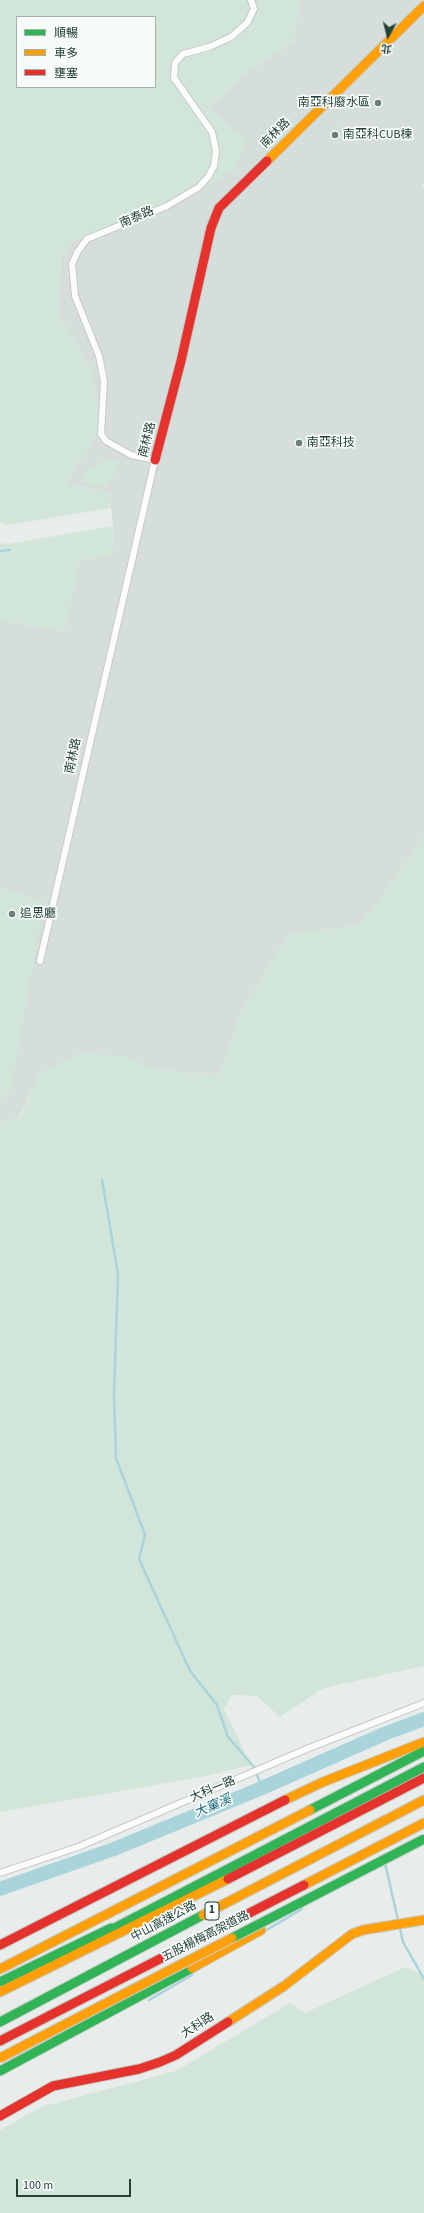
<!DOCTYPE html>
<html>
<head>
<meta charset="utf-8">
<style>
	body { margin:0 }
	#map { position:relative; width:424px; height:2213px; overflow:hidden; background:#e8edeb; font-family:"Source Sans 3","Noto Sans TC",sans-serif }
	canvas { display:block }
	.legend { position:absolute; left:16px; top:16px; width:140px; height:72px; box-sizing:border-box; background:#f7fbf9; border:1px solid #a3b1ad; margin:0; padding:5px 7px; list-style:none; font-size:12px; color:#24423a }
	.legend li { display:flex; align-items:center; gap:8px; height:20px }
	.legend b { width:20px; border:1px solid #a3b1ad }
	.north { position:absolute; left:368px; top:16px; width:40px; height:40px; -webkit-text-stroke:3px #f7fbf9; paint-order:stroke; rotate:187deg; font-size:11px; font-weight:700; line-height:16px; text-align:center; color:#24423a }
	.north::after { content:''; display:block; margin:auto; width:14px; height:18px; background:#24423a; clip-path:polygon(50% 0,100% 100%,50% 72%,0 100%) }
	.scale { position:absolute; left:16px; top:2179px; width:115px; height:18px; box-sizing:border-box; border:2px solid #24423a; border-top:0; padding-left:5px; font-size:12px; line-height:14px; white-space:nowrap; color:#24423a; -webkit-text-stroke:3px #f7fbf9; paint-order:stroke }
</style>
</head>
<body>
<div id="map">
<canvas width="424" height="2213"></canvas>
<ul class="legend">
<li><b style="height:5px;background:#30b455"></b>順暢</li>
<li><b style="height:5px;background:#ff9f0a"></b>車多</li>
<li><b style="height:5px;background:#e5322d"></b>壅塞</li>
</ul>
<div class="north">北</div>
<div class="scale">100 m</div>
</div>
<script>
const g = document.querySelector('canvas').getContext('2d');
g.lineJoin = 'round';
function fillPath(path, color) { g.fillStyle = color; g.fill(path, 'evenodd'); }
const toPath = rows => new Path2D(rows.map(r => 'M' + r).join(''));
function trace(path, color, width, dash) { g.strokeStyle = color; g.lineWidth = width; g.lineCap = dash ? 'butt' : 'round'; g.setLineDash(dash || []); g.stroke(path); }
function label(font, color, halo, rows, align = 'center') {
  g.font = font + ' "Source Sans 3","Noto Sans TC",sans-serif'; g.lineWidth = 3.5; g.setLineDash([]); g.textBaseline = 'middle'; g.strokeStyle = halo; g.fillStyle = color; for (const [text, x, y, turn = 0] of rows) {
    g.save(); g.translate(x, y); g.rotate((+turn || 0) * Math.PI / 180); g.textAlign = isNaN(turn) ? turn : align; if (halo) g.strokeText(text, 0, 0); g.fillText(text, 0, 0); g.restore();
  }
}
fillPath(toPath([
	[300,0,424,0,424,184,421,186,424,188,424,836,382,897,357,926,289,934,239,1015,220,1075,154,1070,126,1056,41,1072,19,1118,0,1122,0,620,64,631,80,560,112,555,113,526,109,492,65,484,99,430,92,371,58,314,61,258,69,243,179,201,246,141,209,108,246,73,293,41]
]), '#d6dedb');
fillPath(toPath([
	[0,0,300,0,293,41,246,73,209,108,246,141,235,170,179,201,69,243,61,258,58,314,92,371,99,430,65,484,109,492,111,508,8,525,0,522],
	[17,17,155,17,155,87,17,87],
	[108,458,120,463,107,486,81,482,87,470],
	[113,526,112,555,80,560,65,631,0,620,0,543,8,544],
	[424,836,424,1666,324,1688,280,1717,257,1696,232,1695,224,1709,251,1765,207,1776,0,1812,0,1122,20,1118,41,1072,80,1053,126,1056,154,1070,220,1075,239,1015,289,934,357,926,382,897],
	[0,887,44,902,11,1090,0,1101],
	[405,1967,424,1975,424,2213,0,2213,0,2130,41,2107,176,2071,290,2003,305,2013]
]), '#d1e6d8');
trace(toPath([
	[0,551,10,550],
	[102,1180,118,1274,114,1393,116,1458,145,1535,139,1559,190,1671,217,1705,228,1737,254,1767,262,1788],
	[385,1863,403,1942,424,1979],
	[265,1931,302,1909],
	[149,2000,192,1975]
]), '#a9d4db', 2.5);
trace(toPath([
	[0,1889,114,1849,262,1788,384,1734,424,1719]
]), '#a9d4db', 14);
const street = toPath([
	[40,961,155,460,131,455,106,441,101,434,104,381,99,356,75,296,72,264,78,251,87,239,167,206,199,187,208,177,214,166,216,151,212,132,174,78,175,63,183,54,209,47,231,37,247,23,254,9,251,0],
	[0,1873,78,1847,309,1748,424,1703]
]);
const fast = toPath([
	[310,1810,424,1751],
	[105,1933,424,1767],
	[0,1982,111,1928],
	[0,2022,203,1915],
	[0,2071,192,1968]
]);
const slow = toPath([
	[267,161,424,6],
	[285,1800,323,1782,424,1742],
	[304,1885,424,1823],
	[203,1915,424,1800],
	[192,1968,261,1930],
	[0,1969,310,1810],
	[0,1992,228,1879],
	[228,2022,284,1986,352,1934,363,1930,424,1920]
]);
const jam = toPath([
	[155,460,181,361,211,228,219,208,267,161],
	[228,1879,424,1778],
	[0,1945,285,1800],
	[0,2041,304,1885],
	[0,2116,53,2086,139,2069,160,2062,176,2055,228,2022]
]);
trace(street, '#c5cac8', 8);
trace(fast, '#c3cbc8', 11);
trace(slow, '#c3cbc8', 11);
trace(jam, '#c3cbc8', 11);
trace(street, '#fcfcfc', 6);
trace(fast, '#30b455', 9);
trace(slow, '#ff9f0a', 9);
trace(jam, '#e5322d', 9);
const fastBridge = toPath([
	[232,1938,424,1839]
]);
const slowBridge = toPath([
	[0,2058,232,1938]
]);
trace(fastBridge, '#c3ccc9', 11, []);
trace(slowBridge, '#c3ccc9', 11, []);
trace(fastBridge, '#30b455', 9);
trace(slowBridge, '#ff9f0a', 9);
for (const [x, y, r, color] of [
	[378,103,4,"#697e78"],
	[335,135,4,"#697e78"],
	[299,443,4,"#697e78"],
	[12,914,4,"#697e78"]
]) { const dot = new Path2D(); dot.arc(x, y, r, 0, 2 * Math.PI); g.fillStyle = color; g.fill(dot); trace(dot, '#f7fbf9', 1.5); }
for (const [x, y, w] of [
	[212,1911,14]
]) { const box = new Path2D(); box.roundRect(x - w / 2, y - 9, w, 18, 3); g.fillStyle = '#f7fbf9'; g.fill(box); trace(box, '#24423a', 1); }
label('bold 11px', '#24423a', null, [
	["1",212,1911]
]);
label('12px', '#24423a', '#f7fbf9', [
	["南亞科廢水區",370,103,"right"],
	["南亞科CUB棟",343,135],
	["南亞科技",307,443],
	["追思廳",20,914]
], 'left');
label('12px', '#24423a', '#f7fbf9', [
	["南林路",276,134,-45],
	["南泰路",137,218,-23],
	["南林路",148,440,-76],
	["南林路",74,756,-78],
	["大科一路",213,1790,-23],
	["中山高速公路",164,1922,-28],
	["五股楊梅高架道路",206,1937,-27],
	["大科路",198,2026,-33]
]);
label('italic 13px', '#1c6f80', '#f7fbf9', [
	["大窠溪",213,1807,-23]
]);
</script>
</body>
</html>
